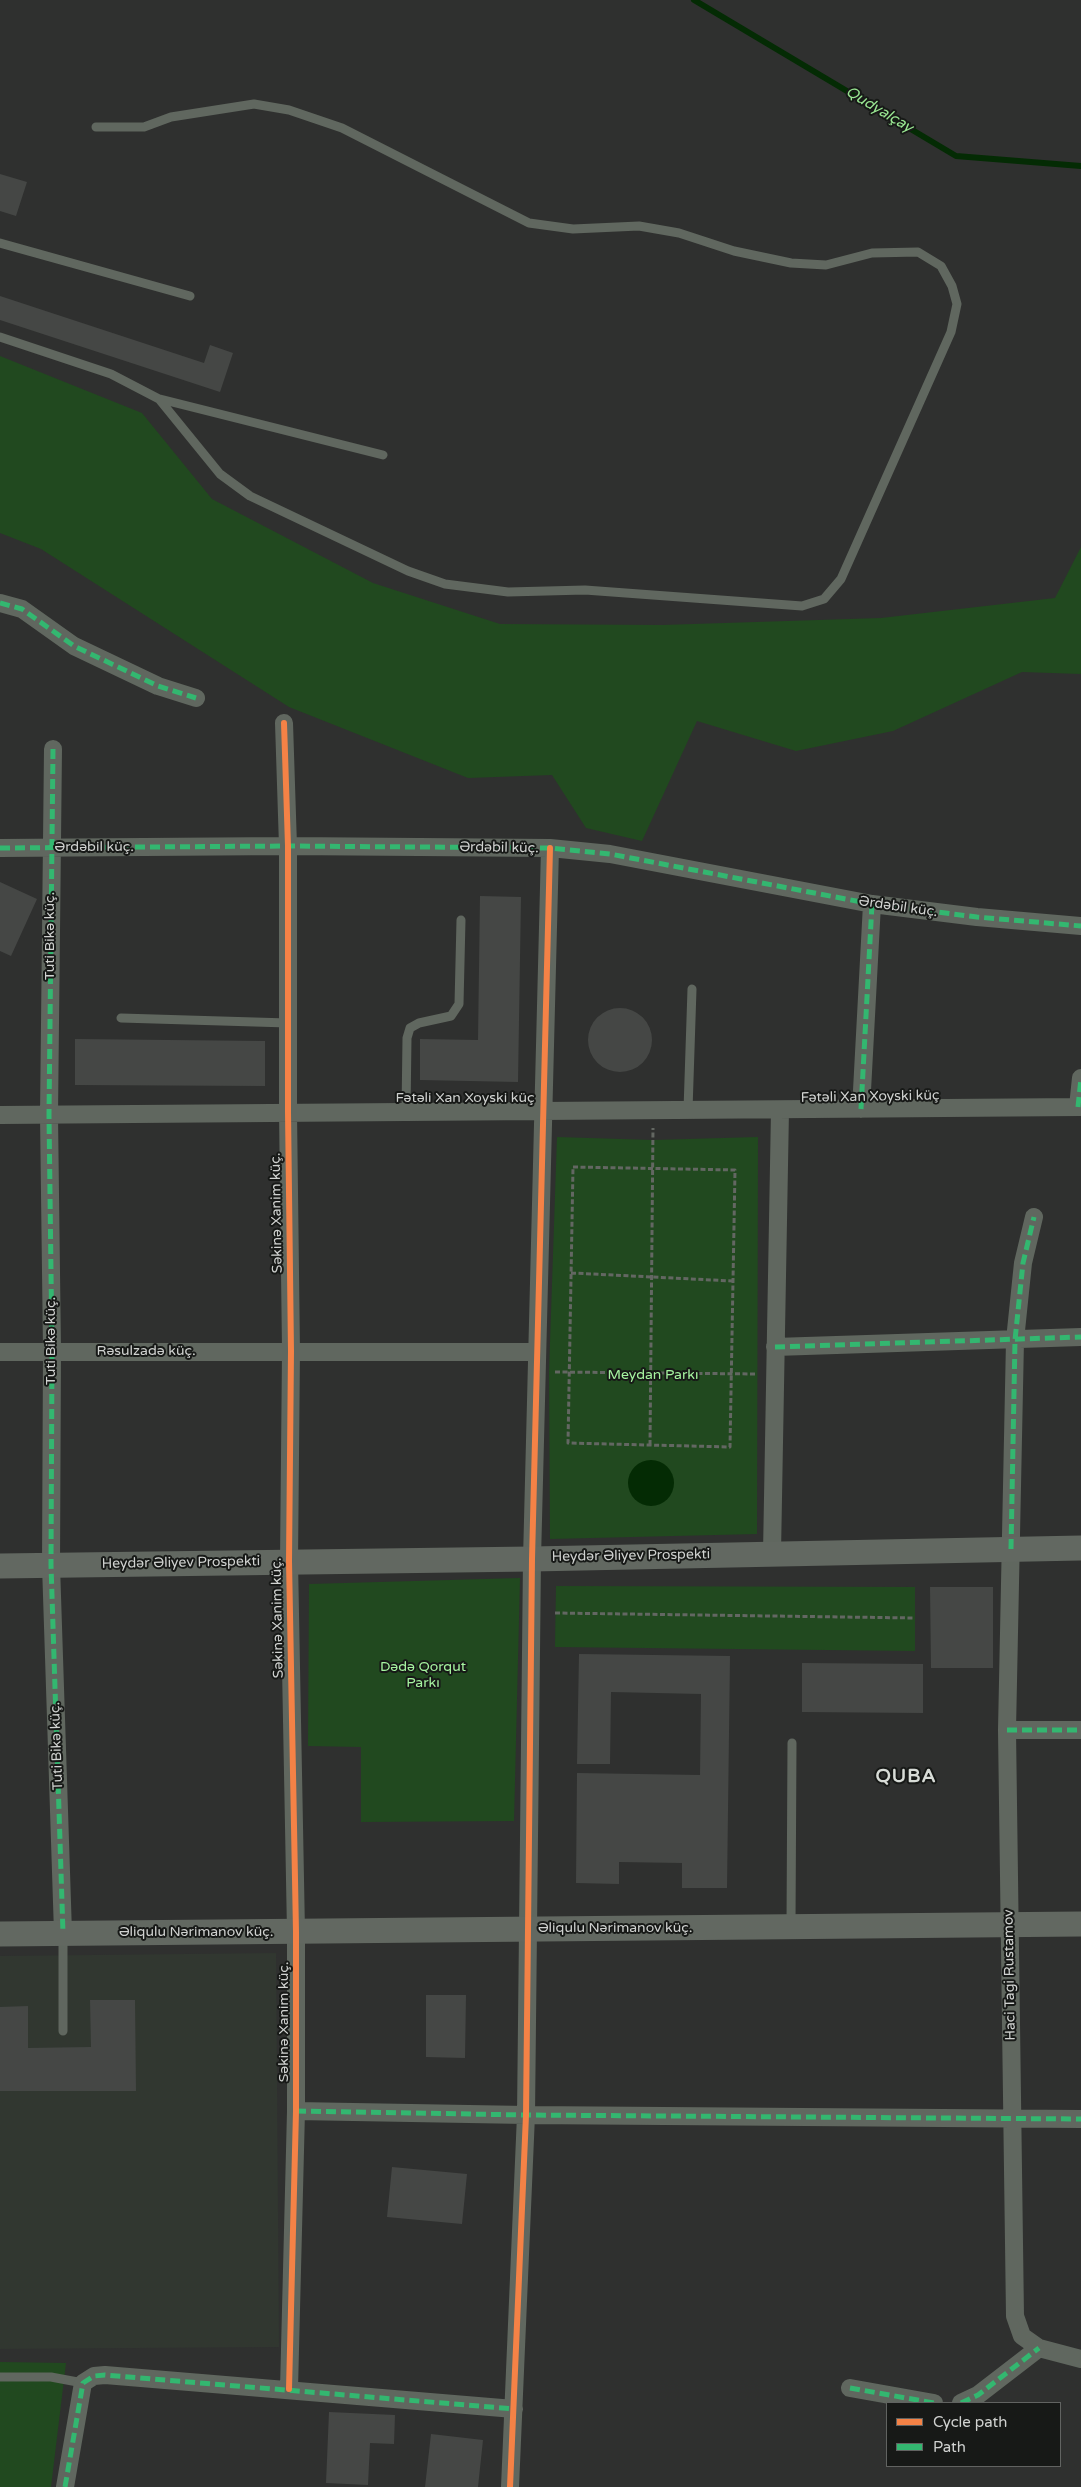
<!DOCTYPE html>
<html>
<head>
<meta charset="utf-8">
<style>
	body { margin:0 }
	#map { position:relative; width:1081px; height:2487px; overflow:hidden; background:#2f302f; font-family:"Varela Round",sans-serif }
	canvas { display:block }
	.legend { position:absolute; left:886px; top:2402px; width:175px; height:65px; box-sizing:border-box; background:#171917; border:1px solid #616361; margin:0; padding:6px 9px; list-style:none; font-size:15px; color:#d0d2d0 }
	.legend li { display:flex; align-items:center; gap:10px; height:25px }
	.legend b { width:25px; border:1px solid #616361 }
</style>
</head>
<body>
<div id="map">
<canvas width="1081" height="2487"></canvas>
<ul class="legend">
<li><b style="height:6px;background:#f48246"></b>Cycle path</li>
<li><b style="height:6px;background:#33b770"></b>Path</li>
</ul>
</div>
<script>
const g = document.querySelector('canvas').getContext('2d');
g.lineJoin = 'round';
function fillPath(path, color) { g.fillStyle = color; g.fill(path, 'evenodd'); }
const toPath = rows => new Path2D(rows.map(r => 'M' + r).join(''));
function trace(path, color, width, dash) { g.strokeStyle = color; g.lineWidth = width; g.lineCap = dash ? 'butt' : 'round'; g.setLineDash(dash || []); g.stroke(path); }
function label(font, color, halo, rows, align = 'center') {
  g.font = font + ' "Varela Round",sans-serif'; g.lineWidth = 4; g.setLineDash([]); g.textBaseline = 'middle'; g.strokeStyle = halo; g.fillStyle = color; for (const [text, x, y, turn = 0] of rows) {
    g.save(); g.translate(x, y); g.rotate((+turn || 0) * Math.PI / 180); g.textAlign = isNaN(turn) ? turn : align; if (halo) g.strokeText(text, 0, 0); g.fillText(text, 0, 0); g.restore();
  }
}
fillPath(toPath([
	[276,1953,279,2347,0,2349,0,1956]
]), '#313730');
fillPath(toPath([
	[0,356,142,413,212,499,373,583,500,624,662,625,881,618,1055,598,1081,547,1081,674,1022,672,893,731,796,751,697,721,642,841,586,828,552,775,468,778,289,707,41,549,0,533],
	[557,1137,653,1140,758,1137,757,1534,550,1539,549,1372],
	[520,1578,514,1821,361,1822,361,1747,308,1746,309,1584],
	[556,1586,915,1587,915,1651,555,1647],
	[0,2362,66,2363,51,2487,0,2487]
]), '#21491f');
fillPath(toPath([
	'628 1483a23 23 0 1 1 46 0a23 23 0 1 1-46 0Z'
]), '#042b04');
trace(toPath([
	[694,0,956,156,1081,166]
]), '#042b04', 6);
fillPath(toPath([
	[0,174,27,182,16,216,0,211],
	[0,296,204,363,210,345,233,353,220,392,0,320],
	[0,882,37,899,11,956,0,951],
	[480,896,521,897,518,1082,420,1080,420,1039,478,1040],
	'588 1040a32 32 0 1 1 64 0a32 32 0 1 1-64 0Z',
	[75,1039,265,1041,265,1086,75,1085],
	[930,1587,993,1587,993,1668,931,1668],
	[579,1654,730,1656,727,1888,682,1888,682,1863,619,1862,619,1884,576,1883,577,1773,700,1775,701,1694,611,1692,610,1764,577,1764],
	[802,1663,923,1664,923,1713,802,1712],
	[426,1995,466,1995,465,2058,426,2057],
	[90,2000,135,2000,136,2091,0,2091,0,2007,28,2006,28,2048,91,2047],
	[392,2167,467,2174,462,2224,387,2217],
	[329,2412,395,2415,394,2444,370,2443,368,2485,326,2483],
	[431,2434,483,2440,478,2487,425,2487]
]), '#454745');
trace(toPath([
	[573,1167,735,1170,730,1447,568,1443,573,1167],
	[571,1273,733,1281],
	[555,1372,757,1374],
	[650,1445,653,1128],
	[555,1613,915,1618]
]), '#636762', 3, [5, 2.5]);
trace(toPath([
	[0,243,190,296],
	[0,337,111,374,159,399,220,474,250,496,408,571,445,584,508,592,585,590,802,606,824,599,841,579,951,332,957,304,952,286,941,266,918,252,872,253,826,265,791,263,734,251,679,233,639,226,573,229,529,223,342,128,289,110,254,104,171,117,144,127,96,127],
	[160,399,383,455],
	[121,1018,288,1023],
	[688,1110,692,989],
	[406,1111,407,1038,410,1028,419,1023,451,1016,459,1004,461,920],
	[791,1924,792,1743],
	[63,2031,63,1934],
	[0,2377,51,2377,83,2383]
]), '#60675f', 9);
trace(toPath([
	[0,603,22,609,74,646,158,686,196,698],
	[284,723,288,846,288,1112,291,1351,289,1561,296,1932,296,2111,289,2389],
	[53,749,49,1115,52,1350,51,1565,63,1933],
	[0,848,288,846,550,848,610,854,872,904,977,917,1081,926],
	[1078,1107,1081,1078],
	[861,1109,872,904],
	[0,1115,1081,1107],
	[1034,1217,1023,1263,1015,1340,1007,1730,1015,2316,1022,2336,1039,2348,1081,2359],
	[775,1347,1081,1337],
	[0,1352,537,1352],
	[772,1553,780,1110],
	[1007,1730,1081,1730],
	[296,2111,526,2115,1081,2119],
	[850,2388,934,2403],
	[961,2403,978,2395,1039,2348],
	[65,2487,83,2383,94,2376,105,2375,514,2409],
	[510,2487,526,2115,532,1559,550,848]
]), '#60675f', 18);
trace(toPath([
	[0,1566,532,1559,1081,1548],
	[0,1934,1081,1924]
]), '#626861', 25);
trace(toPath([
	[0,603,22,609,74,646,158,686,196,698],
	[53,749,49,1115,52,1350,51,1565,63,1933],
	[0,848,288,846,550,848,610,854,872,904,977,917,1081,926],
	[1078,1107,1081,1078],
	[861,1109,872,904],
	[775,1347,1081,1337],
	[1011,1549,1015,1340,1023,1263,1034,1217],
	[1007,1730,1081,1730],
	[296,2111,526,2115,1081,2119],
	[850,2388,934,2403],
	[961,2403,978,2395,1039,2348],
	[65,2487,83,2383,94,2376,105,2375,514,2409]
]), '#33b770', 5, [10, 5]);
trace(toPath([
	[284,723,288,846,288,1112,291,1351,289,1561,296,1932,296,2111,289,2389],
	[510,2487,526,2115,532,1559,550,848]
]), '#f48246', 6);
label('14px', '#d0d2d0', '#171917', [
	["Ərdəbil küç.",94,847],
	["Ərdəbil küç.",499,848,1],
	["Ərdəbil küç.",898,907,8],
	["Tuti Bikə küç.",50,936,-90],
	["Fətəli Xan Xoyski küç",870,1097,-1],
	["Fətəli Xan Xoyski küç",465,1098],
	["Səkinə Xanim küç.",277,1213,-91],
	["Tuti Bikə küç.",51,1341,-90],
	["Rəsulzadə küç.",146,1351],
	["Heydər Əliyev Prospekti",631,1556,-1],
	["Heydər Əliyev Prospekti",181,1563,-1],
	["Səkinə Xanim küç.",278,1618,-91],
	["Tuti Bikə küç.",57,1746,-92],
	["Əliqulu Nərimanov küç.",615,1928],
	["Əliqulu Nərimanov küç.",196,1932],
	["Haci Tagi Rustamov",1010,1975,-91],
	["Səkinə Xanim küç.",284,2022,-90]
]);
label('14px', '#a6f4a0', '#171917', [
	["Meydan Parkı",653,1375],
	["Dədə Qorqut",423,1667],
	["Parkı",423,1683]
]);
label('italic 15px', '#99e692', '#171917', [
	["Qudyalçay",879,110,31]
]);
g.letterSpacing = '1px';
label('bold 19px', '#d8dcd7', '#171917', [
	["QUBA",906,1777]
]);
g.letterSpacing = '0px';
</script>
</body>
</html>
